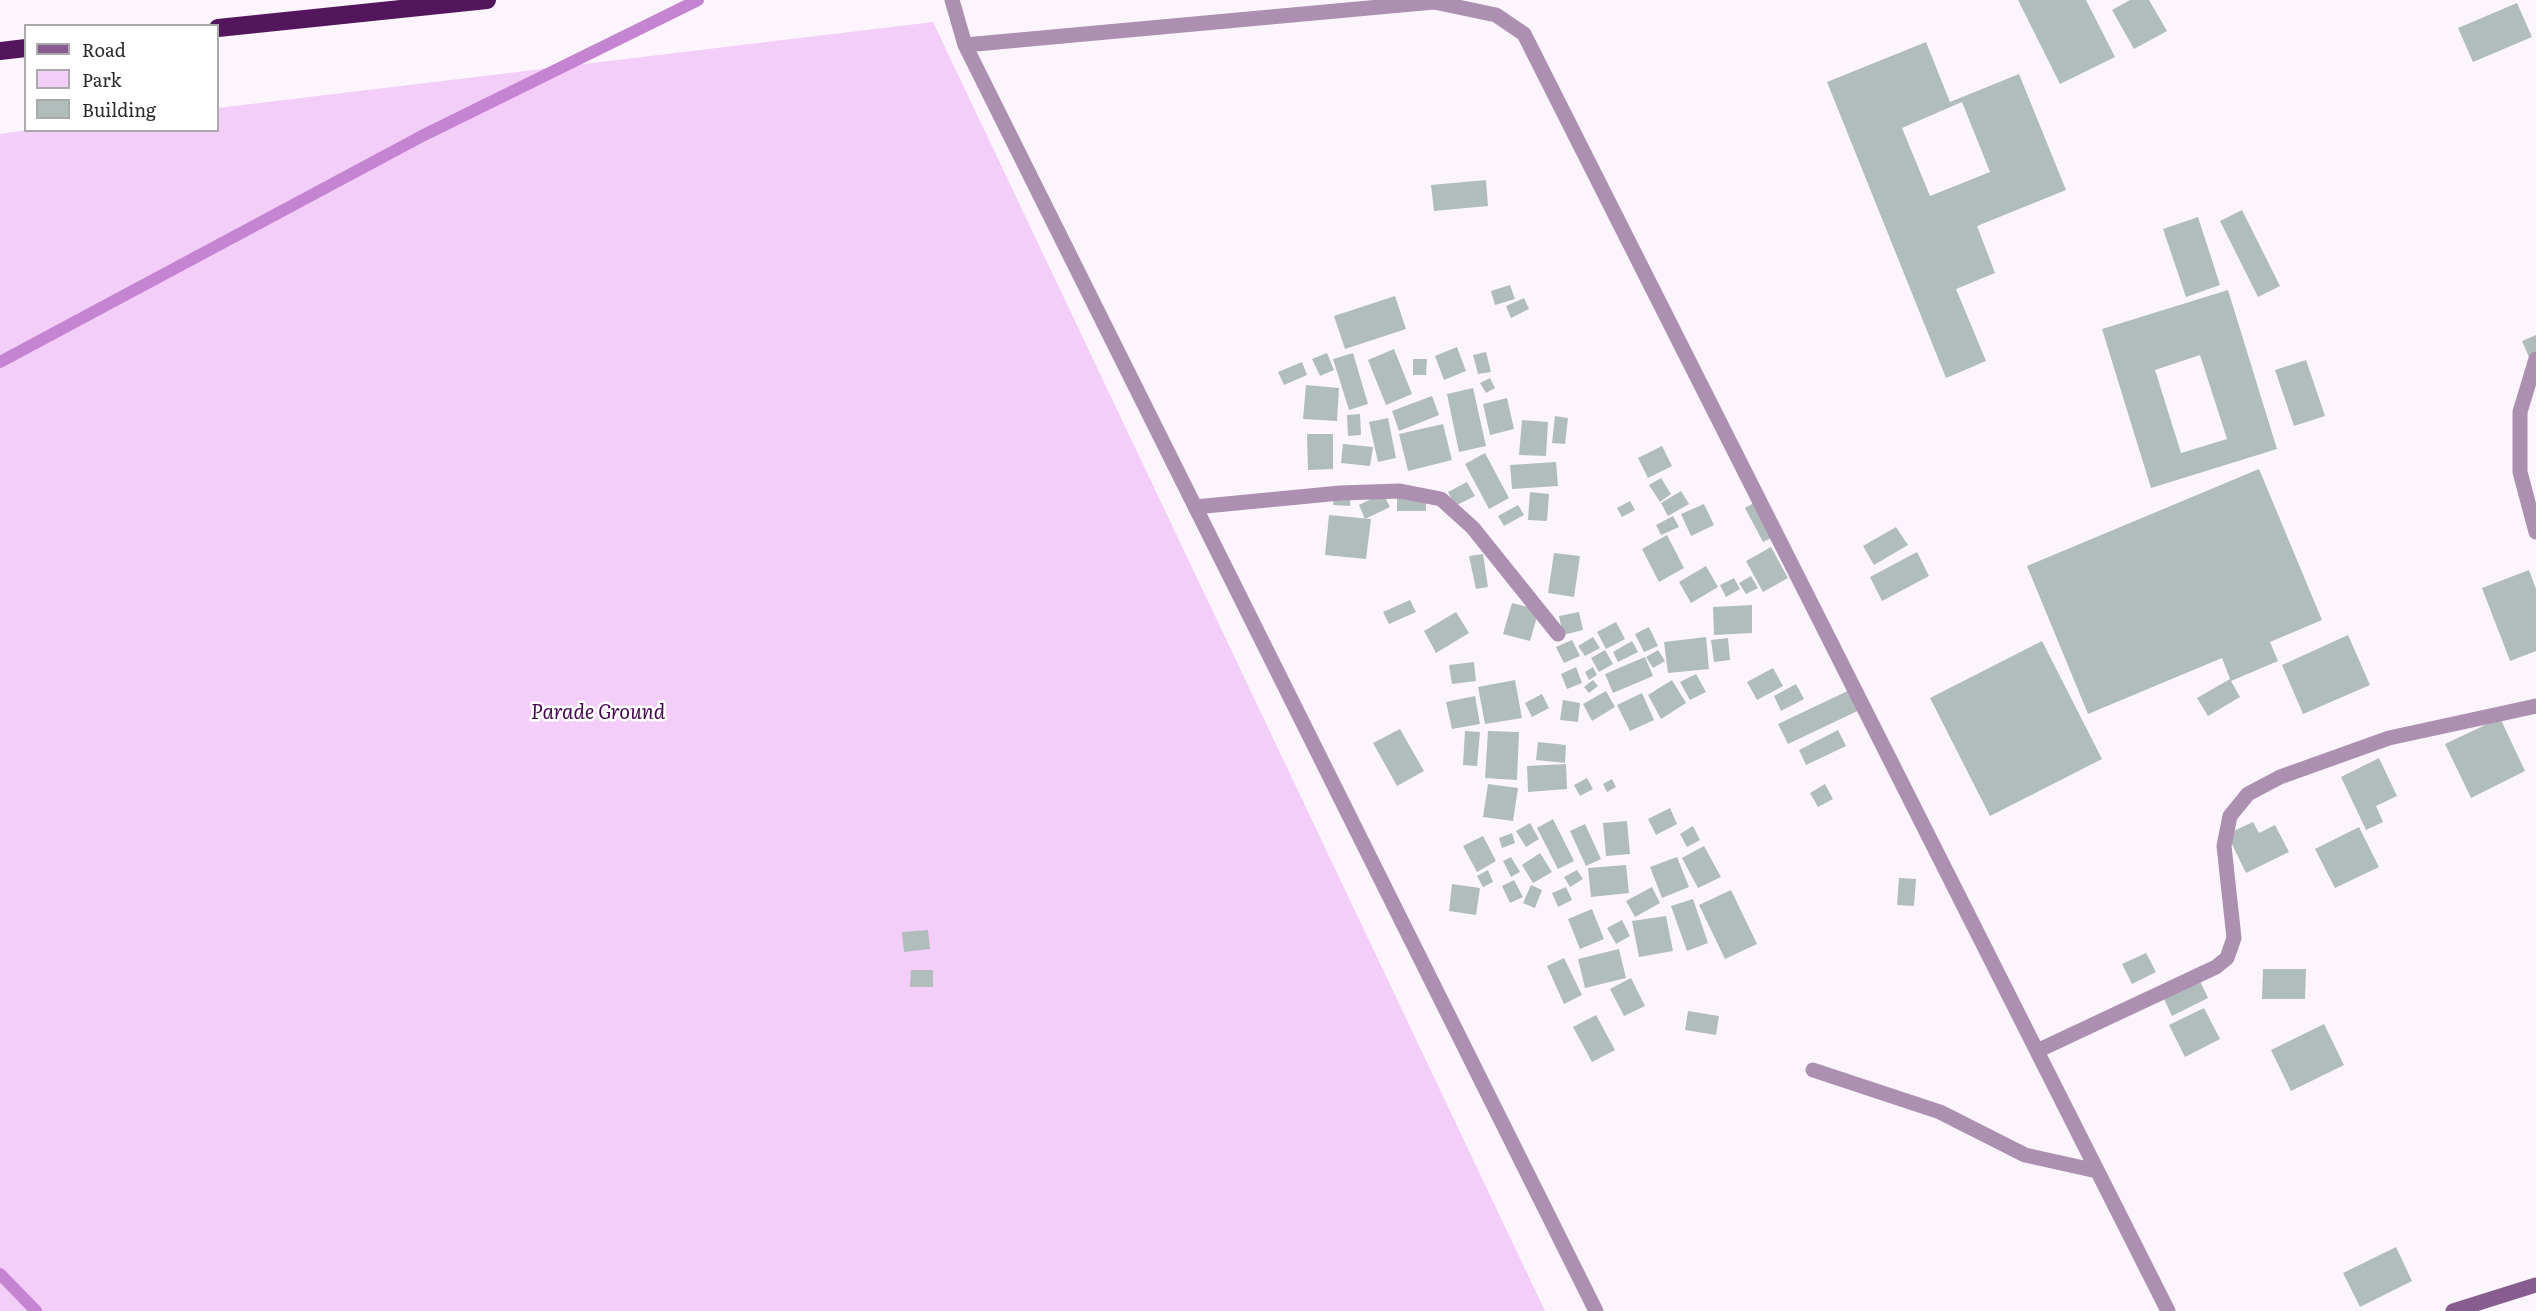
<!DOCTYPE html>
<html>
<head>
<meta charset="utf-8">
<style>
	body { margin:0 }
	#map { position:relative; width:2536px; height:1311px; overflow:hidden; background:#fcf5fe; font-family:Literata,serif }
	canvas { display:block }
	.legend { position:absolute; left:24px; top:24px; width:195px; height:108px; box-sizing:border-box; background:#fff; border:2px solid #abaaab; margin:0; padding:8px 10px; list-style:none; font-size:18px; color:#2d2a2d }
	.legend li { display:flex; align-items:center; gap:12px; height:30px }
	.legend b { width:30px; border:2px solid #abaaab }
</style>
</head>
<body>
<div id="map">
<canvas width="2536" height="1311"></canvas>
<ul class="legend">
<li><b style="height:8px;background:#865d8e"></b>Road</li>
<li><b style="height:16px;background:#f3cef9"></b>Park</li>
<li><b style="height:16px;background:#b0bdbb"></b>Building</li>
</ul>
</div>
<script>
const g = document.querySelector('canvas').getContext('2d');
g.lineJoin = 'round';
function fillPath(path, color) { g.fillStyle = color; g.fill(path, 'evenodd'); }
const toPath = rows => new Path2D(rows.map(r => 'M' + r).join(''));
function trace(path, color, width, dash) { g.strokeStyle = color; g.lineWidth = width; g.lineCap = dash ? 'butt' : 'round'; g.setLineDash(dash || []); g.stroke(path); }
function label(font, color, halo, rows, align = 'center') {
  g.font = font + ' Literata,serif'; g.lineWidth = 5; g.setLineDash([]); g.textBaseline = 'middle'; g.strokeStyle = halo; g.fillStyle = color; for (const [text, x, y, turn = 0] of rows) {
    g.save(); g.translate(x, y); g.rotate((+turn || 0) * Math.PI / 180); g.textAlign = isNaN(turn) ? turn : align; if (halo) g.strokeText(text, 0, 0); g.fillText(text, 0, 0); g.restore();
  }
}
fillPath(toPath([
	[933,22,1545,1311,0,1311,0,134,28,130,218,130,218,108]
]), '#f3cef9');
trace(toPath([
	[0,362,422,136,698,0],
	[0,1274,36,1311]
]), '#c584d1', 12);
fillPath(toPath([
	[2018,0,2086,0,2115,57,2060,84],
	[2130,0,2149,0,2167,31,2134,49,2112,10],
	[2517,3,2532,37,2473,62,2458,28],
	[1926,42,1950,102,2019,74,2066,190,1977,226,1995,273,1956,289,1986,361,1946,378,1827,82],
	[1962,102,1990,172,1930,196,1902,128],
	[1486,180,1488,206,1434,211,1431,185],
	[2242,210,2280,286,2258,297,2220,221],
	[2198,217,2220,285,2186,297,2163,229],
	[1510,285,1515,299,1495,305,1491,291],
	[2228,290,2277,449,2151,488,2102,329],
	[2200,355,2227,439,2181,453,2155,370],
	[1395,296,1406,329,1345,349,1334,316],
	[1524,298,1529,309,1511,318,1506,306],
	[2536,335,2536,373,2522,341],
	[1457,347,1466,371,1444,380,1435,356],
	[1394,349,1412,394,1386,405,1368,360],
	[1486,352,1491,372,1478,374,1473,355],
	[1327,353,1334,370,1320,376,1312,359],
	[1353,353,1368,404,1349,410,1333,359],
	[1413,359,1427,359,1426,375,1413,375],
	[2306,360,2325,416,2294,426,2275,370],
	[1302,362,1307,375,1284,385,1278,372],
	[1490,378,1495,388,1486,393,1480,383],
	[1306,385,1339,388,1337,421,1303,419],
	[1473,388,1486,446,1459,452,1447,394],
	[1432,396,1439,415,1399,431,1392,411],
	[1507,398,1514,429,1490,435,1483,404],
	[1360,414,1361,435,1348,436,1347,415],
	[1555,416,1568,418,1565,444,1552,443],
	[1388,418,1396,458,1378,462,1369,422],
	[1522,420,1548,422,1546,456,1519,455],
	[1443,424,1452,460,1408,471,1399,434],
	[1307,434,1333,434,1333,469,1308,470],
	[1343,444,1373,447,1370,466,1341,463],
	[1662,446,1672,466,1648,478,1638,458],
	[1485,453,1509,498,1489,509,1465,464],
	[1556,462,1558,486,1512,489,1510,465],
	[2259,469,2322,620,2270,642,2278,661,2231,681,2240,697,2208,716,2197,698,2230,679,2222,658,2088,714,2027,566],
	[1661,478,1671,494,1660,502,1649,485],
	[1467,482,1475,496,1455,506,1448,492],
	[1397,489,1426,489,1426,511,1397,511],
	[1335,490,1351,491,1350,506,1333,505],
	[1681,491,1689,504,1668,516,1661,503],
	[1530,492,1549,494,1547,521,1528,520],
	[1383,493,1390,507,1365,519,1359,505],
	[1630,501,1635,510,1622,517,1617,508],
	[1757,501,1775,536,1763,542,1745,508],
	[1704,504,1714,525,1691,536,1681,514],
	[1518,505,1524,515,1504,526,1498,516],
	[1329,515,1371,519,1366,559,1325,555],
	[1673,516,1679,527,1661,535,1656,525],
	[1896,527,1908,545,1874,565,1863,546],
	[1667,535,1684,568,1659,582,1642,549],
	[1771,547,1788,578,1763,592,1746,561],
	[1917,552,1929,576,1882,601,1870,577],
	[1554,553,1580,556,1574,597,1548,593],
	[1483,554,1488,587,1476,589,1469,556],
	[1706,566,1718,587,1691,603,1679,582],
	[2529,570,2536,589,2536,651,2510,661,2482,588],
	[1751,576,1758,588,1746,594,1739,583],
	[1734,578,1740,589,1726,597,1720,585],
	[1410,600,1416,612,1389,624,1383,612],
	[1512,603,1539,610,1530,641,1503,634],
	[1752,605,1752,633,1714,635,1713,607],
	[1456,612,1469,633,1436,653,1424,631],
	[1579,612,1583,630,1563,635,1559,616],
	[1616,622,1625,639,1606,649,1597,632],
	[1649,627,1658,646,1644,652,1635,634],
	[2348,635,2370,685,2303,714,2282,665],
	[1593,637,1600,648,1585,656,1578,646],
	[1706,637,1709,669,1668,673,1664,642],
	[1728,638,1730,660,1714,662,1711,640],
	[1572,640,1580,656,1564,663,1556,647],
	[1632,641,1638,652,1618,662,1613,652],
	[2042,641,2102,759,1990,816,1930,698],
	[1605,650,1613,664,1599,672,1591,658],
	[1658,650,1665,661,1653,668,1646,657],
	[1645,657,1653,676,1613,693,1605,674],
	[1474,662,1476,681,1452,684,1449,665],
	[1576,667,1582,683,1567,689,1561,674],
	[1593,667,1597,675,1589,680,1585,672],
	[1773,668,1783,686,1757,700,1747,682],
	[1696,674,1706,692,1690,700,1680,682],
	[1515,680,1522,718,1485,724,1478,687],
	[1593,680,1598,686,1589,693,1584,687],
	[1672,680,1686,703,1661,719,1648,695],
	[1796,684,1804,699,1781,711,1774,696],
	[1856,687,1866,707,1788,744,1778,724],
	[1606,691,1615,707,1592,721,1583,704],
	[1642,693,1654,720,1630,731,1617,705],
	[1542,694,1549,708,1532,717,1525,703],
	[1475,696,1480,724,1452,729,1446,702],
	[1563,700,1580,703,1578,722,1560,720],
	[2500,718,2525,771,2471,798,2445,744],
	[1400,729,1424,771,1397,786,1373,743],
	[1838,730,1846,746,1806,765,1799,750],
	[1465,731,1480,732,1477,766,1463,765],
	[1488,731,1519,732,1517,780,1485,778],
	[1538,742,1566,745,1565,763,1536,760],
	[2379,758,2397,796,2376,806,2383,822,2366,830,2341,777],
	[1566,764,1567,789,1528,792,1527,766],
	[1587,778,1593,789,1580,796,1574,785],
	[1612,779,1616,787,1607,792,1603,784],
	[1488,784,1518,788,1513,821,1483,817],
	[1825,784,1833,799,1818,807,1810,793],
	[1670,808,1677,824,1656,835,1648,819],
	[1553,819,1574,861,1558,869,1537,828],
	[1627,821,1630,854,1606,856,1603,823],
	[2253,822,2259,833,2275,825,2289,852,2246,873,2227,834],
	[1530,823,1539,839,1526,847,1516,831],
	[1585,824,1601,859,1586,866,1570,831],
	[1693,826,1700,840,1687,847,1680,834],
	[2359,827,2379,867,2335,888,2315,849],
	[1512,833,1515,843,1502,848,1499,838],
	[1483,836,1496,861,1477,872,1463,846],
	[1704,846,1721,877,1698,888,1682,858],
	[1540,853,1552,872,1533,883,1522,865],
	[1511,857,1520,872,1511,877,1503,861],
	[1677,857,1689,887,1662,898,1650,867],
	[1626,865,1629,893,1591,897,1588,868],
	[1488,870,1493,882,1483,887,1477,876],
	[1577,870,1583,879,1570,887,1564,877],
	[1899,878,1916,879,1914,906,1897,905],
	[1514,880,1523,897,1510,903,1502,886],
	[1452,884,1480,888,1476,915,1449,911],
	[1531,885,1542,890,1535,908,1523,903],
	[1566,887,1572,900,1558,907,1552,893],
	[1652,887,1660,903,1635,917,1626,901],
	[1731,890,1757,944,1725,959,1699,905],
	[1693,899,1708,943,1687,951,1671,906],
	[1592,909,1604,939,1580,949,1568,919],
	[1666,916,1673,951,1639,957,1632,921],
	[1622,920,1630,936,1616,944,1607,928],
	[928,930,930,949,904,952,902,932],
	[1619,949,1626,978,1585,988,1578,959],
	[2146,953,2156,972,2132,984,2122,964],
	[1564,958,1582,995,1564,1004,1547,966],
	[2263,969,2306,969,2305,999,2262,999],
	[911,970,933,970,933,987,910,987],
	[1631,978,1645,1006,1624,1016,1610,989],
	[2199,979,2208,998,2172,1016,2163,997],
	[2204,1008,2220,1039,2185,1057,2169,1025],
	[1688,1011,1719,1016,1716,1035,1685,1030],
	[1596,1015,1615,1050,1592,1062,1573,1027],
	[2324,1024,2344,1065,2291,1091,2271,1050],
	[2396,1247,2412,1281,2360,1307,2343,1273]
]), '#b0bdbb');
trace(toPath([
	[952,0,965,45,1596,1311],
	[965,45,1434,2,1496,15,1524,34,2168,1311],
	[2536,359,2520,412,2520,472,2536,532],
	[1195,507,1340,493,1400,491,1441,499,1473,528,1558,634],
	[2037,1051,2216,967,2227,958,2234,938,2224,846,2230,816,2248,794,2280,777,2389,738,2536,706],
	[1813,1070,1940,1112,2025,1155,2097,1171]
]), '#ac8fb1', 15);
trace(toPath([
	[2453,1311,2536,1285]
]), '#865d8e', 15);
trace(toPath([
	[218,28,487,0],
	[0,51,26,48]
]), '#53165d', 18);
label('italic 20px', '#44054f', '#fff', [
	["Parade Ground",598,713]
]);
</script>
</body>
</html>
